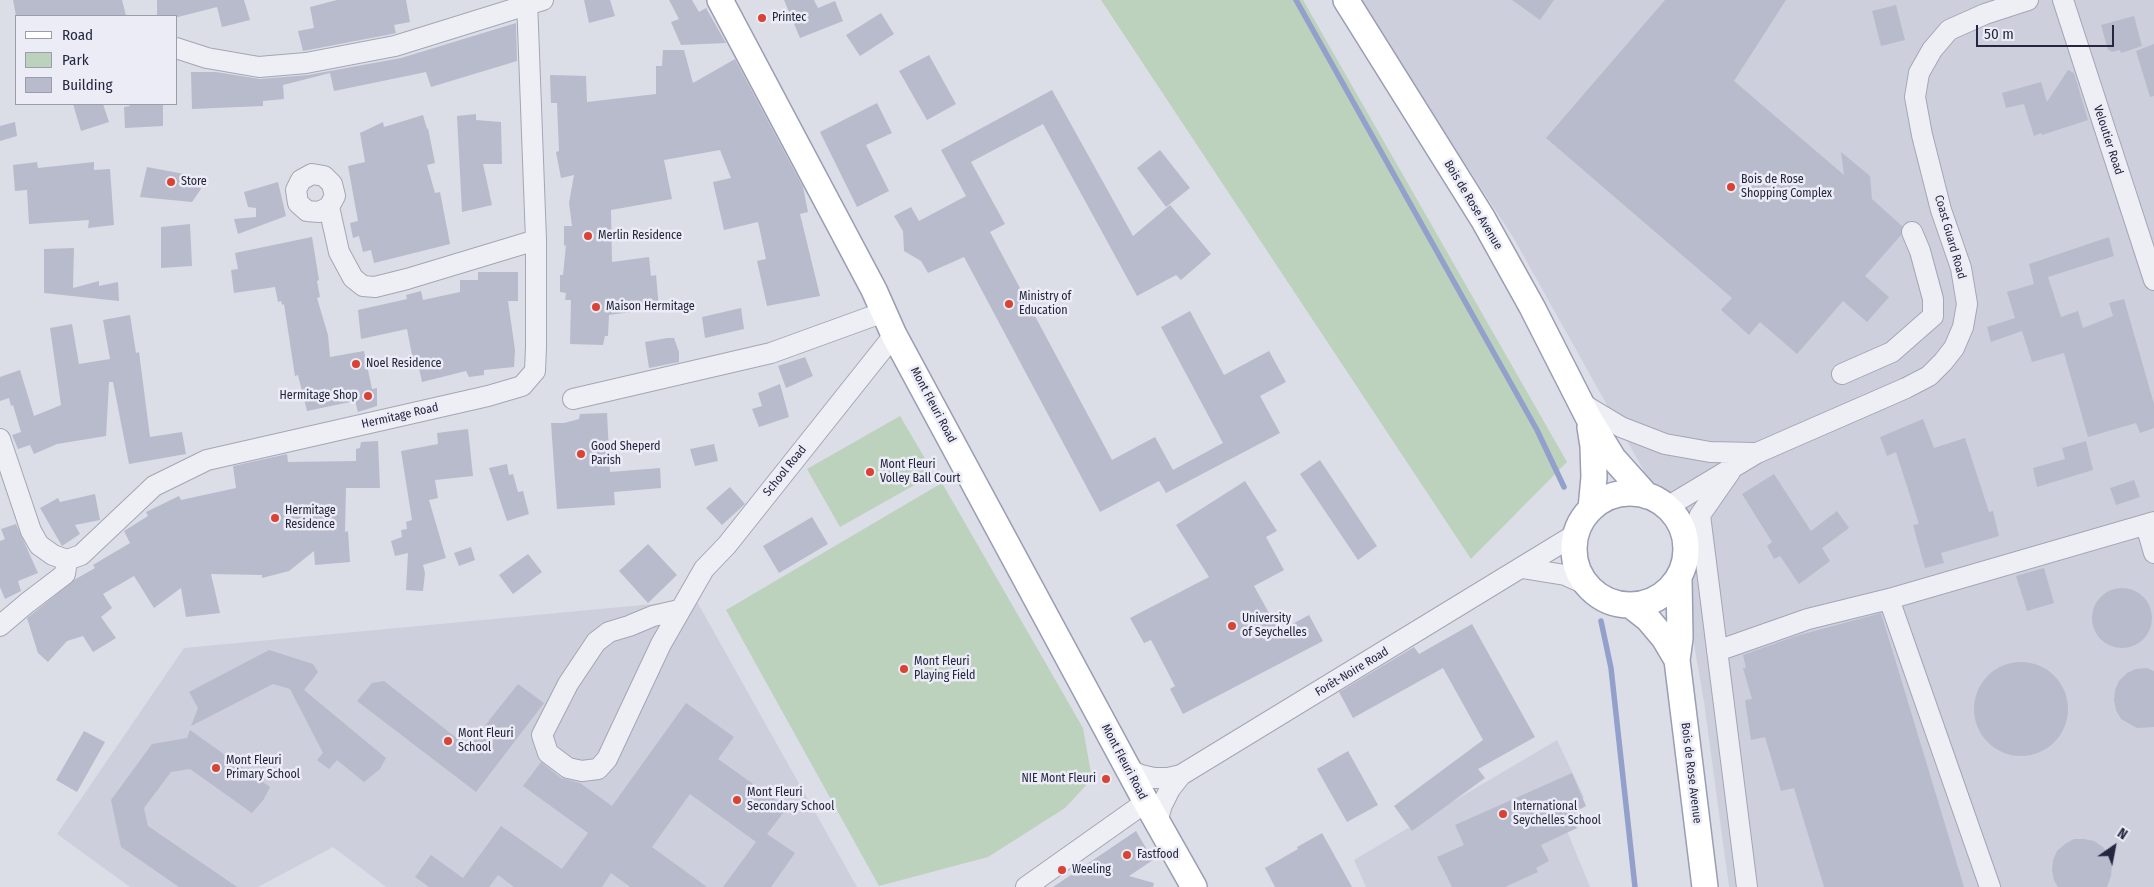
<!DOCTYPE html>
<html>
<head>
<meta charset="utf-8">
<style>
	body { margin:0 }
	#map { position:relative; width:2154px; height:887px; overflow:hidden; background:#dbdde7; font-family:"Fira Sans Condensed",sans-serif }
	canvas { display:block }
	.legend { position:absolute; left:15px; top:15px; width:162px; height:90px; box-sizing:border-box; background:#ebecf5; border:1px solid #9b9dac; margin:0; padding:6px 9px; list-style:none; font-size:15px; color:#24273f }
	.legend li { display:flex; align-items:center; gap:10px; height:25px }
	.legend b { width:25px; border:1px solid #9b9dac }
	.north { position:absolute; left:2089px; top:822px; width:50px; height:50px; -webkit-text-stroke:4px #ebecf5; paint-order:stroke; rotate:33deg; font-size:14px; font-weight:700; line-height:20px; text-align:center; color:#24273f }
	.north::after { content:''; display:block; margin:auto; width:18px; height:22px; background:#24273f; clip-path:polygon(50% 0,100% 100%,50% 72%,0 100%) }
	.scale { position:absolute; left:1976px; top:25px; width:138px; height:22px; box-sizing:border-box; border:2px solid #24273f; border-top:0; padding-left:6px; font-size:15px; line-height:18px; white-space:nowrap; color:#24273f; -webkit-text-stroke:4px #ebecf5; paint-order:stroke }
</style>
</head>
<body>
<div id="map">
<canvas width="2154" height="887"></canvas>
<ul class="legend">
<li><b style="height:6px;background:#fff"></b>Road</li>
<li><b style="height:14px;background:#bcd2bc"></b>Park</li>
<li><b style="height:14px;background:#b8bbcb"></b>Building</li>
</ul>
<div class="north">N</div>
<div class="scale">50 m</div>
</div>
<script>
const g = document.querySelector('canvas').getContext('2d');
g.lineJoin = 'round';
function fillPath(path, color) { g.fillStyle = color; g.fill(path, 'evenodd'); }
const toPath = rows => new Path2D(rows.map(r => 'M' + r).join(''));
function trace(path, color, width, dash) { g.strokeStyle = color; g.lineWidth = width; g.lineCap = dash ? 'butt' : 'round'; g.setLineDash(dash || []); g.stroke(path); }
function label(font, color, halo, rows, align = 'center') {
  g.font = font + ' "Fira Sans Condensed",sans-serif'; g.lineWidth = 5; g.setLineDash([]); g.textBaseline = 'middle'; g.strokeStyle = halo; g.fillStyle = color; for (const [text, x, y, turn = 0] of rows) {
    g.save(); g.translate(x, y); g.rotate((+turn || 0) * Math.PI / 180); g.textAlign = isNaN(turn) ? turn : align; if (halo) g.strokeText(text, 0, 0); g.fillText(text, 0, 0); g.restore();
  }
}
fillPath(toPath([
	[1358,0,2154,0,2154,887,1729,887,1704,702,1673,523,1513,237],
	[696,600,857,887,386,887,333,847,258,887,130,887,57,834,184,648],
	[1557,740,1584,797,1567,831,1590,887,1366,887,1354,860]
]), '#cdcfdd');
fillPath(toPath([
	[1101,0,1303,0,1567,462,1471,559],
	[900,416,934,474,840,527,807,469],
	[942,483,1083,728,1092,779,1065,808,988,857,879,886,726,610]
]), '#bcd2bc');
trace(toPath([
	[1296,0,1537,430,1564,487],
	[1601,621,1611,668,1635,887]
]), '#92a0cb', 5.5);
fillPath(toPath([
	[13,0,122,0,126,16,16,16],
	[157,0,244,0,250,20,222,27,217,7,178,17,157,16],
	[337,0,406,0,410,22,394,25,396,33,392,34,303,51,298,31,314,28,310,7],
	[584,0,610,0,615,16,589,23],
	[669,0,692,0,699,12,706,8,726,43,681,45,671,22,679,19],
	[784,0,814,0,818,8,835,1,843,21,800,38],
	[1512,0,1554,0,1540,20],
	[1665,0,1786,0,1734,81,1844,175,1841,152,1870,176,1872,199,1902,226,1901,235,1865,276,1889,297,1867,322,1843,301,1797,354,1760,322,1749,335,1721,310,1732,298,1546,138],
	[1896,5,1905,40,1881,46,1872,11],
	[881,13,894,34,860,56,846,35],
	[2134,16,2142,46,2121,53,2120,50,2111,52,2110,50,2108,50,2101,25],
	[516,23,517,61,431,87,426,72,334,91,330,73,283,85,284,99,263,101,263,106,192,109,191,72,216,72,260,79,308,75,401,58],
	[2154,44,2154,96,2150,97,2136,51],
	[663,50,684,50,693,83,735,59,803,187,808,212,800,214,820,296,767,306,757,261,766,259,758,222,724,230,713,182,731,178,720,150,664,160,672,199,611,210,612,262,649,257,651,276,656,275,659,308,609,315,608,336,605,336,603,345,570,344,571,300,565,300,566,293,560,292,560,275,563,275,566,245,564,246,564,226,572,226,569,203,574,175,561,178,556,152,559,151,557,103,551,103,550,75,586,76,587,102,656,94,656,66,662,66],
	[929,55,956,104,927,120,899,71],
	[2068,70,2074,73,2088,120,2042,135,2041,133,2034,136,2024,104,2006,108,2002,93,2041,82,2047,102],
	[1052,90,1133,236,1170,205,1211,254,1181,280,1176,275,1137,296,1043,124,971,162,1005,224,990,232,1112,460,1155,437,1173,470,1223,443,1161,327,1190,311,1224,375,1269,351,1286,382,1260,396,1280,433,1166,493,1159,481,1100,512,964,257,928,273,921,261,904,251,903,231,894,216,911,207,919,221,966,196,941,150],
	[877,103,892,133,866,145,889,191,857,207,820,132],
	[73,104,103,104,109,122,81,131],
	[129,104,163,104,163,126,125,128,124,107,130,106],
	[476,114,476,120,501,122,502,164,483,164,492,205,462,212,457,116],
	[423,115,427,129,428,128,435,163,427,165,435,193,440,192,450,244,374,263,371,250,363,252,359,236,353,238,350,223,358,221,348,166,365,162,360,133,383,122,384,127],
	[15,122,17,136,0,141,0,126],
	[1160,150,1190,188,1166,207,1137,168],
	[37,162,38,168,94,162,94,170,110,169,114,225,88,228,89,220,29,224,27,190,15,191,13,165],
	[147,167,195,176,201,189,192,202,140,197],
	[278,182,286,216,238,234,234,219,256,217,256,208,248,207,244,192],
	[190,224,192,266,161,268,161,227],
	[312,237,319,280,317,281,320,297,317,298,328,335,330,357,364,351,372,389,377,388,377,406,358,412,355,401,307,411,298,375,295,376,284,304,282,305,281,301,278,302,275,287,234,293,231,270,238,269,235,253],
	[2109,237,2114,256,2048,277,2061,317,2078,311,2083,328,2113,316,2109,303,2124,299,2154,404,2154,428,2140,433,2136,423,2088,437,2064,353,2032,362,2022,331,1991,342,1987,327,2015,318,2007,292,2034,284,2029,264],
	[74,248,73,288,99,281,99,286,118,282,119,301,44,293,44,249],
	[478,272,518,272,518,301,508,301,515,350,514,367,484,370,484,375,469,377,466,371,422,382,417,359,413,360,407,329,361,339,358,310,407,299,406,295,421,291,423,300,460,292,460,280,478,280],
	[741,308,744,329,705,338,702,317],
	[130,315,136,353,139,352,150,437,182,432,186,454,129,464,113,382,109,382,106,436,57,444,34,454,30,445,18,449,12,435,21,432,13,405,11,406,9,398,0,401,0,377,20,370,34,416,61,405,50,328,72,324,79,364,110,359,103,320],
	[667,338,674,338,679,352,679,362,649,368,645,342],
	[805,357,813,376,786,388,778,366],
	[780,384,789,417,759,427,752,409,762,406,758,393],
	[607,413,610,472,660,468,661,488,614,492,615,505,557,509,551,423,564,423,579,419,580,414],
	[1923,419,1934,448,1965,438,1989,512,1993,511,1999,536,1941,553,1944,563,1925,568,1913,525,1919,524,1896,452,1887,456,1880,437],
	[468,429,473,476,435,480,438,498,429,500,446,558,423,565,425,573,423,591,406,590,408,553,395,556,391,541,402,537,401,530,407,529,406,522,412,520,401,451,438,444,437,433],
	[378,441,380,488,346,488,345,532,348,531,350,562,315,565,314,551,289,571,262,578,262,575,211,574,220,613,186,617,181,588,154,608,134,576,103,594,112,608,101,617,116,638,93,652,83,636,67,641,48,662,38,653,27,618,74,580,95,568,93,565,130,543,124,531,148,516,146,512,179,496,181,500,236,488,233,466,287,454,288,462,356,461,356,449,360,448,361,442],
	[2086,441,2093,470,2037,487,2033,468,2065,459,2062,448],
	[714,444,718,461,695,466,690,449],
	[1320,460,1377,546,1358,560,1300,474],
	[507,464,509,475,513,474,518,492,523,491,529,514,507,521,489,468],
	[1774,474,1811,531,1837,511,1849,528,1822,548,1830,561,1799,584,1780,556,1774,559,1767,546,1772,542,1742,494],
	[2134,480,2140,497,2116,505,2110,488],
	[1245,481,1277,531,1266,537,1284,570,1254,586,1279,631,1309,615,1323,641,1183,714,1170,689,1175,686,1151,640,1144,643,1130,618,1209,577,1176,525],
	[730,487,745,504,722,525,706,508],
	[95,494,100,520,75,525,80,534,62,546,40,508,58,498,60,502],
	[812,517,828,544,779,573,763,546],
	[16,524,38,573,18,581,21,591,5,599,0,587,0,541,5,539,1,529],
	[648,544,677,575,648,603,619,571],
	[471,547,475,560,459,566,454,553],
	[528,554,542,572,513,594,499,575],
	[2044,568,2054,603,2027,611,2016,576],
	'2092 618a30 30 0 1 1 60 0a30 30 0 1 1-60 0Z',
	[1881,613,1964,887,1824,887,1794,788,1781,791,1765,737,1751,740,1745,700,1752,699,1743,668,1746,668,1743,655,1796,636],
	[1472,624,1535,737,1478,769,1485,778,1412,831,1394,806,1483,740,1443,668,1353,718,1339,692,1414,647,1419,654],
	[269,650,313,664,318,672,304,690,386,758,380,769,364,782,337,760,329,769,317,760,323,753,290,689,273,684,191,726,198,708,189,692],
	'1974 709a47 47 0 1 1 94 0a47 47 0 1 1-94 0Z',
	[2147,668,2154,671,2154,727,2137,728,2121,719,2116,710,2114,700,2115,690,2119,681,2127,673,2136,669],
	[384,681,468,747,518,684,544,703,476,792,357,701,372,683],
	[686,703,734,737,718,759,787,808,767,834,795,853,771,887,723,887,756,842,690,794,652,847,707,887,630,887,611,873,602,887,514,887,498,875,489,887,429,887,415,877,431,855,463,878,501,826,562,869,588,833,523,786,541,762,561,778,580,783,612,806],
	[190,730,270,787,264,799,252,813,190,769,171,772,144,808,148,826,237,887,179,887,121,847,111,800,152,744,187,738],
	[84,731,105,742,77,792,56,780],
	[1348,751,1378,805,1347,822,1317,769],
	[1572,773,1586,806,1571,814,1577,828,1541,845,1549,861,1536,868,1538,872,1505,887,1452,887,1437,857,1464,845,1455,825],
	[1136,831,1153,860,1129,876,1154,883,1153,887,1053,887],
	[1322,833,1352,887,1275,887,1265,868,1298,849,1297,847],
	[2074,839,2084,839,2094,841,2103,847,2109,856,2112,865,2111,876,2107,887,2058,887,2054,880,2052,870,2053,860,2057,851,2065,844]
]), '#b8bbcb');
const minor = toPath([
	[2063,0,2154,280],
	[176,48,207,58,259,67,306,63,395,46,543,0],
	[329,207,319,212,307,211,298,203,296,190,301,180,312,174,324,176,332,184,335,196,329,207,339,252,353,278,363,286,375,287,407,279,536,240],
	[1842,374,1892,352,1933,316,1933,299,1920,251,1912,232],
	[573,399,771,353,884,312],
	[1581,403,1621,427,1665,444,1710,452,1754,453],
	[0,439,31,531,39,545,53,555,67,560,81,555,154,486,207,460,488,396,522,386,535,371,536,347,536,240,527,0],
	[1667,507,1757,453,1906,388,1929,376,1943,362,1954,348,1963,327,1967,304,1961,268,1941,210,1922,135,1915,97,1919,73,1932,50,1949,30,1985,14,2028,0],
	[1700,515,1747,887],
	[2146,525,2154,553],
	[1687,549,1700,515,1730,472],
	[1522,568,1565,575,1587,585],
	[1889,599,1990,887],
	[679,610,653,616,629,626,609,632,596,642,568,684,542,735,548,753,568,768,582,771,598,769,607,759,661,644,704,569,727,545,894,335],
	[0,626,27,603,65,574,67,560],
	[1717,651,1808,619,1889,599,2154,522],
	[1128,769,1141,775,1154,778,1168,778,1181,775,1576,534],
	[1157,822,1162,805,1170,789,1181,775],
	[1026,887,1146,802]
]);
const major = toPath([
	[720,0,874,290,894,335,1146,802,1194,887],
	[1346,0,1483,219,1532,307,1588,417,1613,458,1647,496],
	[1590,427,1593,446,1594,477,1591,509],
	'1574 549a56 56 0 1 1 112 0a56 56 0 1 1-112 0Z',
	[1679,579,1680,638,1677,660,1705,887],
	[1630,605,1648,619,1664,638,1677,660]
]);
trace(minor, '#a4a6b5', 22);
trace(major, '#9a9eb4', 28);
trace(minor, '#eeeff5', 20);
trace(major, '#fff', 25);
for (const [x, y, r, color] of [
	[762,18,5,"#da4233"],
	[171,182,5,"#da4233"],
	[1731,187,5,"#da4233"],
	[588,236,5,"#da4233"],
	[1009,304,5,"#da4233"],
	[596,307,5,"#da4233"],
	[356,364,5,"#da4233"],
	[368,396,5,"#da4233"],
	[581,454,5,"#da4233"],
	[870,472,5,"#da4233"],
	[275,518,5,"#da4233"],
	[1232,626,5,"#da4233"],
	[904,669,5,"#da4233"],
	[448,741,5,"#da4233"],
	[216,768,5,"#da4233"],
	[1106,779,5,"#da4233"],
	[737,800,5,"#da4233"],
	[1503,814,5,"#da4233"],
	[1127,855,5,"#da4233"],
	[1062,870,5,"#da4233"]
]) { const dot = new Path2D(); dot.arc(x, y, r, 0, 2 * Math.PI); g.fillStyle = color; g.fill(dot); trace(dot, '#ebecf5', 2); }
label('12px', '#24273f', '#ebecf5', [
	["Printec",772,18],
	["Bois de Rose",1741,180],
	["Shopping Complex",1741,194],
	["Store",181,182],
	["Merlin Residence",598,236],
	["Ministry of",1019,297],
	["Education",1019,311],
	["Maison Hermitage",606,307],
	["Noel Residence",366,364],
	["Hermitage Shop",358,396,"right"],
	["Good Sheperd",591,447],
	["Parish",591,461],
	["Mont Fleuri",880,465],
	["Volley Ball Court",880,479],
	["Hermitage",285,511],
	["Residence",285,525],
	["University",1242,619],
	["of Seychelles",1242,633],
	["Mont Fleuri",914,662],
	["Playing Field",914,676],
	["Mont Fleuri",458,734],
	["School",458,748],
	["Mont Fleuri",226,761],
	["Primary School",226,775],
	["NIE Mont Fleuri",1096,779,"right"],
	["Mont Fleuri",747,793],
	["Secondary School",747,807],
	["International",1513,807],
	["Seychelles School",1513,821],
	["Fastfood",1137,855],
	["Weeling",1072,870]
], 'left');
label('12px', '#24273f', '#ebecf5', [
	["Veloutier Road",2108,140,72],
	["Bois de Rose Avenue",1473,205,59],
	["Coast Guard Road",1950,237,74],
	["Mont Fleuri Road",933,405,62],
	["Hermitage Road",400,416,-13],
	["School Road",785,471,-51],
	["Forêt-Noire Road",1352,672,-31],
	["Mont Fleuri Road",1124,762,62],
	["Bois de Rose Avenue",1691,773,83]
]);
</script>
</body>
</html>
